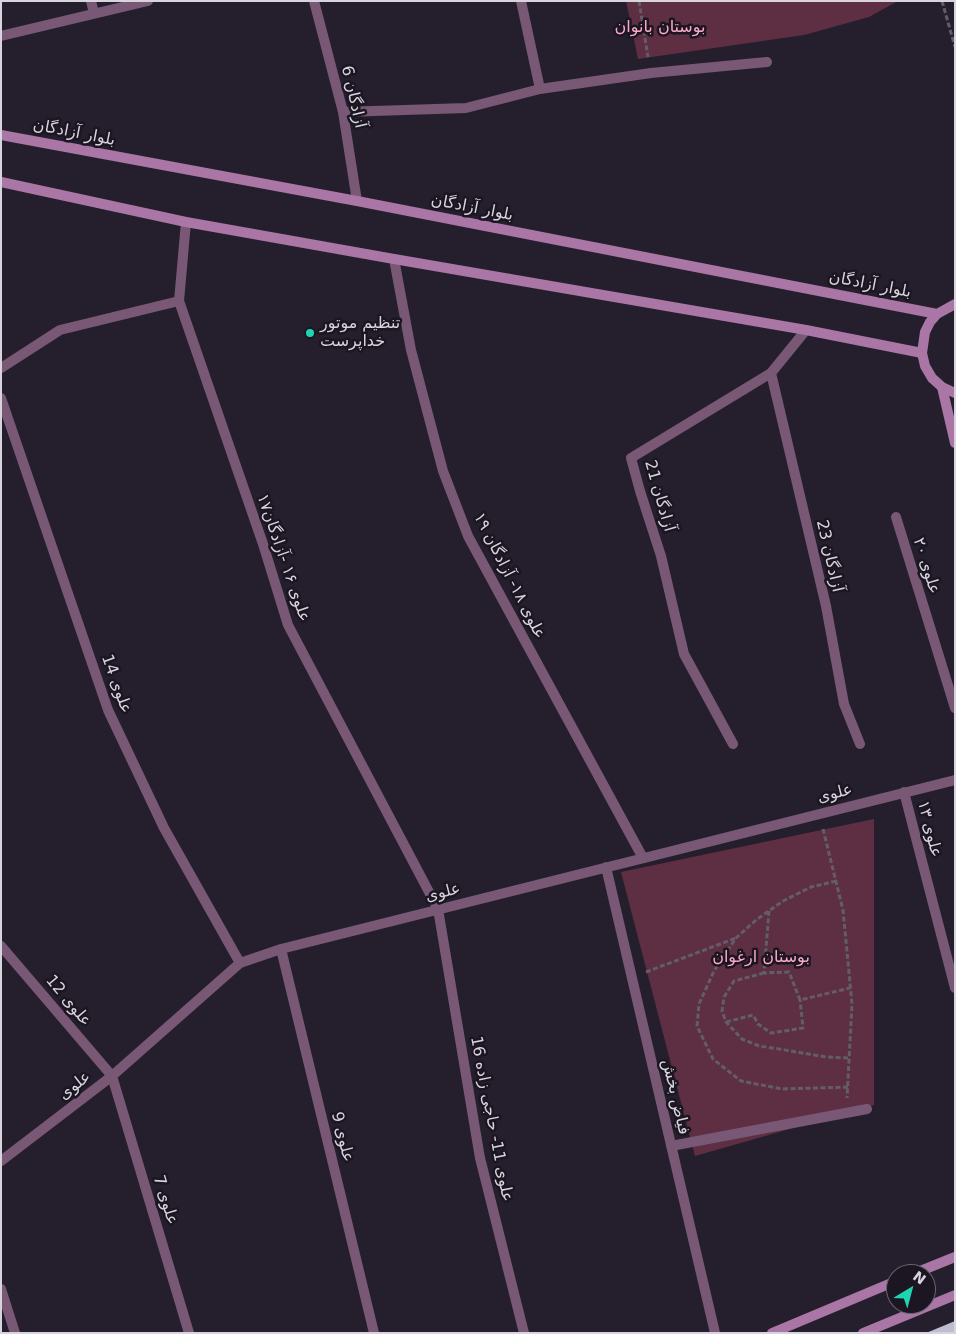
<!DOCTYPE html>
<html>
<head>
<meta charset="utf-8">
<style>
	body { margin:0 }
	#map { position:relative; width:956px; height:1334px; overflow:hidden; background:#251f2d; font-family:"DejaVu Sans",sans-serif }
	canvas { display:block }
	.frame { position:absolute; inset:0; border:2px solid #d7d4dd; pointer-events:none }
	.north { position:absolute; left:886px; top:1264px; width:50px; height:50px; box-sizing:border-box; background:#1c1623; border:1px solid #67626d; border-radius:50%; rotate:37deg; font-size:14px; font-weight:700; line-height:20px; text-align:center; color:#d7d4dd }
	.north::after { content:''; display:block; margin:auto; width:18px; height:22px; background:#1ed5b1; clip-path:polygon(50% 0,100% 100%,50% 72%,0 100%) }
</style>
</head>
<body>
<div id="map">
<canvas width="956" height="1334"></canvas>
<div class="frame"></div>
<div class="north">N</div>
</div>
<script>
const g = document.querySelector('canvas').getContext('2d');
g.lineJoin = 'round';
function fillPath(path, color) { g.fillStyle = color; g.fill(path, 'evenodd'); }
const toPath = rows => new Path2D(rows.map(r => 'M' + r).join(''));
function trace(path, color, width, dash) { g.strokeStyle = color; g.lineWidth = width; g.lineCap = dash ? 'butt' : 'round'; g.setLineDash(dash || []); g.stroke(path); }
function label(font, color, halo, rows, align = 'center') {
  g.font = font + ' "DejaVu Sans",Cairo,sans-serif'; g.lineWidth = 5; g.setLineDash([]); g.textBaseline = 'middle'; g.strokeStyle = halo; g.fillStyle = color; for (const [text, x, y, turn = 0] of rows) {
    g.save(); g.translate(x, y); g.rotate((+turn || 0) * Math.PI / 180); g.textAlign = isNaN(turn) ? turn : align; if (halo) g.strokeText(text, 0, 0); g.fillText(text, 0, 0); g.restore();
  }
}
fillPath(toPath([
	[626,1,898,1,869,17,804,35,638,59],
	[874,819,874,1105,695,1156,621,872]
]), '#5e2f42');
fillPath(toPath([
	[955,1321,955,1333,926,1333]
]), '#bbbed1');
trace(toPath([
	[639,1,648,57],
	[942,1,955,47],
	[823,829,843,910,852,1004,847,1098],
	[836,881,811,887,783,901,756,920,736,938,714,971,699,1004,697,1026,713,1059,741,1081,782,1089,848,1087],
	[769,911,764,973,789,972,800,1000,850,988],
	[646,972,736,938],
	[764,973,734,981,724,997,722,1011,726,1022,742,1039,759,1046,779,1049,826,1057,849,1058],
	[726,1022,753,1015,758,1024,771,1033,803,1028,800,1000]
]), '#625d69', 3, [5, 2.5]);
trace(toPath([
	[896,517,955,708]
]), '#795876', 10);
trace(toPath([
	[91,1,94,13],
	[314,1,343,112,357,201],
	[521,1,540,89],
	[1,36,148,1],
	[343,112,466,108,540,89,651,73,767,62],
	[186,222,179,301,263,544,288,625,438,909,480,1158,524,1333],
	[394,259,411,350,443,471,468,536,643,858],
	[1,368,60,330,179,301],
	[771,373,826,606,844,704,860,744],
	[1,398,108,710,164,828,240,963],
	[733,744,684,654,661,556,640,491,631,458,771,373,806,330],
	[904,792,955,988],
	[606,867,715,1333],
	[1,946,112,1076,189,1333],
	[281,949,374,1333],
	[671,1146,867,1109],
	[1,1161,112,1076,240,963,281,949,955,780],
	[1,1289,15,1333]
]), '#795876', 10);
trace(toPath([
	[1,135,357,201,937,314],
	[1,182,186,222,394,259,806,330,922,353],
	[955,304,937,314,930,322,925,332,922,353,925,366,932,378,942,387,955,393],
	[942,387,955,443],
	[913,1274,955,1257],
	[772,1333,896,1281],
	[863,1333,955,1295]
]), '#aa76a5', 10);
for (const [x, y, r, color] of [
	[310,333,5,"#1ed5b1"]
]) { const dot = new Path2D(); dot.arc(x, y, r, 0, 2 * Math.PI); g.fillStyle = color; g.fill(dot); trace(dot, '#1c1623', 2); }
label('16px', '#fdaac9', '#1c1623', [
	["بوستان بانوان",660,28],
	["بوستان ارغوان",761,958]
]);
label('16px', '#d7d4dd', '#1c1623', [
	["آزادگان 6",353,97,77],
	["بلوار آزادگان",74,133,11],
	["بلوار آزادگان",472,208,11],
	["بلوار آزادگان",870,285,11],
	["آزادگان 21",659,496,74],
	["آزادگان 23",829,556,77],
	["علوی ۱۶ -آزادگان۱۷",283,558,71],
	["علوی ۲۰",926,566,73],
	["علوی ۱٨- آزادگان ۱۹",509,576,63],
	["علوی 14",116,684,70],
	["علوی",835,794,-14],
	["علوی ۱۳",929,829,76],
	["علوی",443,893,-14],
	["علوی 12",68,1001,50],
	["علوی",75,1086,-38],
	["فیاض بخش",675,1097,77],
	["علوی 11- حاجی زاده 16",491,1119,79],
	["علوی 9",342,1137,76],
	["علوی 7",165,1200,73]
]);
label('16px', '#d7d4dd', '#1c1623', [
	["تنظیم موتور",320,324],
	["خداپرست",320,342]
], 'left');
</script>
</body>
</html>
